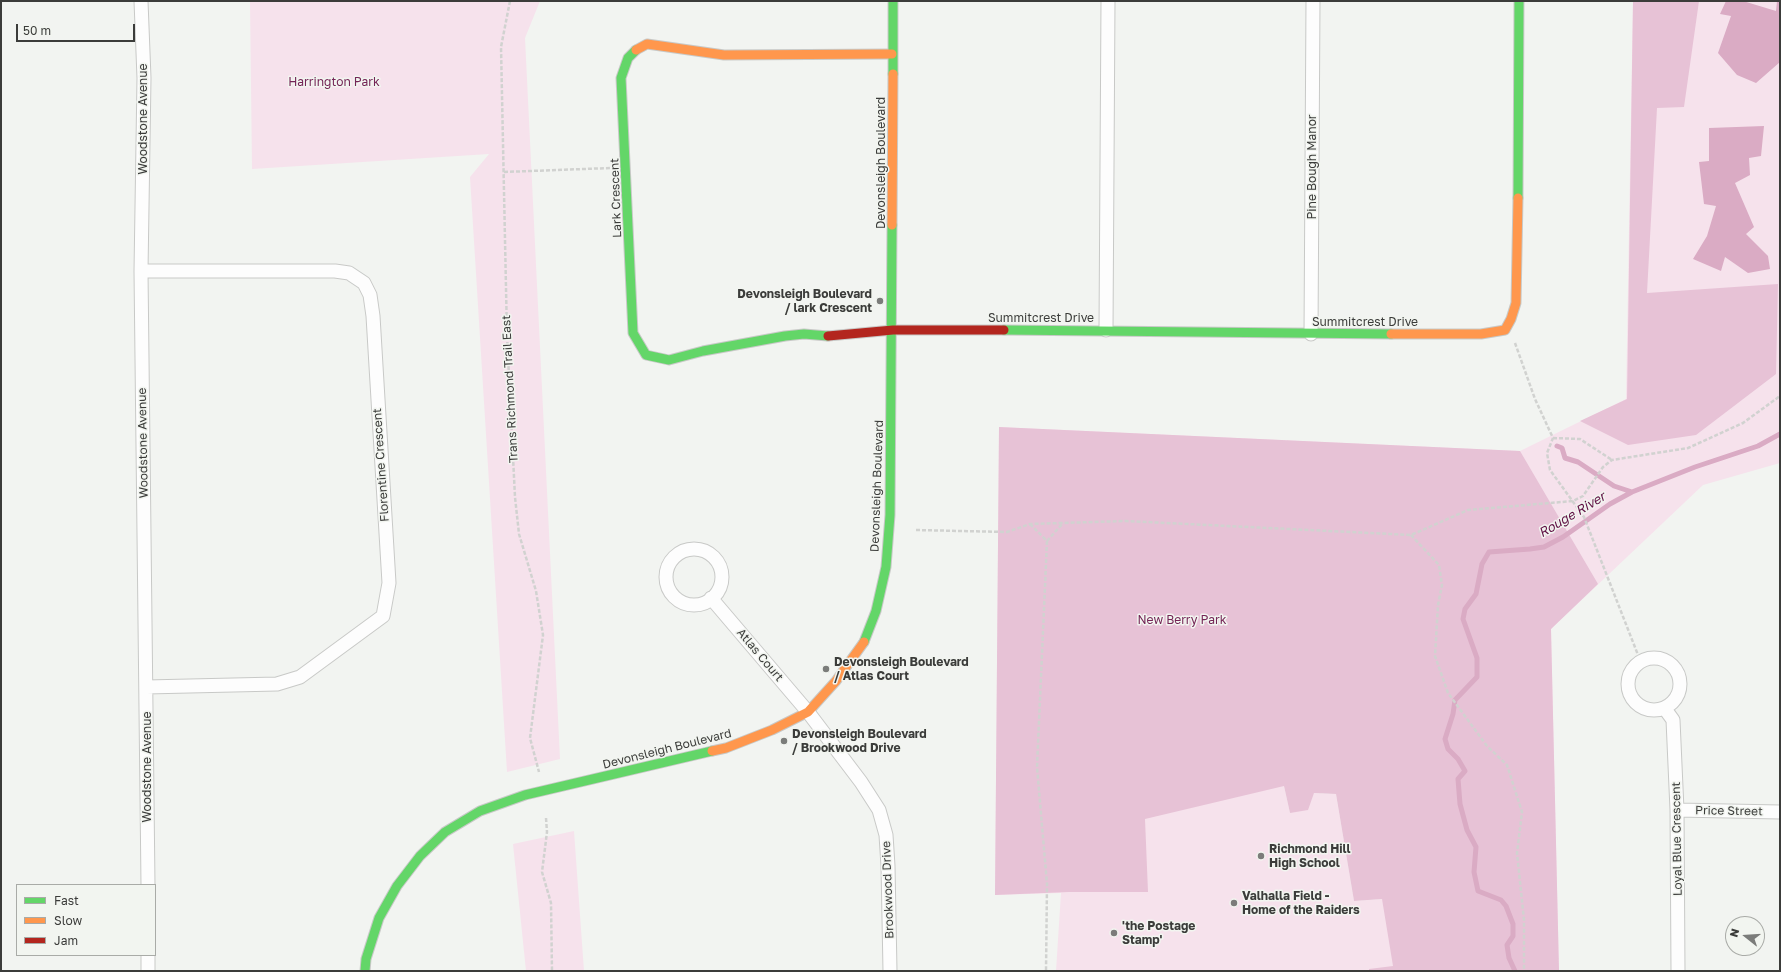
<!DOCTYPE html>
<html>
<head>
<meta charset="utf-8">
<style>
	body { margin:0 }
	#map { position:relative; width:1781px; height:972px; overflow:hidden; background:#f2f4f1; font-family:"Golos Text",sans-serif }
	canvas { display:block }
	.frame { position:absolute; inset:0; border:2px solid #3b3c3a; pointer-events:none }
	.legend { position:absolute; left:16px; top:884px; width:140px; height:72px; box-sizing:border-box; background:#f2f5f0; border:1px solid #a9aba7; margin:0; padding:5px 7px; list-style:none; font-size:12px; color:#3b3c3a }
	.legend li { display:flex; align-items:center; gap:8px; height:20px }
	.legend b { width:20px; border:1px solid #a9aba7 }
	.north { position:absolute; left:1725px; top:916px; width:40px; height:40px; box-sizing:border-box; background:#f2f5f0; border:1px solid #a9aba7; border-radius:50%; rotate:287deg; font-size:11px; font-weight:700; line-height:16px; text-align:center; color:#3b3c3a }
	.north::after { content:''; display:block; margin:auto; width:14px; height:18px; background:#7b7c7a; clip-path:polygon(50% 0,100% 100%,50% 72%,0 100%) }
	.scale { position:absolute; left:16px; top:24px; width:119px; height:18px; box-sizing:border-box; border:2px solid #3b3c3a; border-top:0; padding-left:5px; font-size:12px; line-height:14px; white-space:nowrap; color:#3b3c3a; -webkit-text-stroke:3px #f2f5f0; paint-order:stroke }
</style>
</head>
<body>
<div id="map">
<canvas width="1781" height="972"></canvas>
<div class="frame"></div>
<ul class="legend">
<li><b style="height:5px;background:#63d668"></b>Fast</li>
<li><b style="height:5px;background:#ff974d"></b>Slow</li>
<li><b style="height:5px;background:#b3261e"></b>Jam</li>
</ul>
<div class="north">N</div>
<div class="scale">50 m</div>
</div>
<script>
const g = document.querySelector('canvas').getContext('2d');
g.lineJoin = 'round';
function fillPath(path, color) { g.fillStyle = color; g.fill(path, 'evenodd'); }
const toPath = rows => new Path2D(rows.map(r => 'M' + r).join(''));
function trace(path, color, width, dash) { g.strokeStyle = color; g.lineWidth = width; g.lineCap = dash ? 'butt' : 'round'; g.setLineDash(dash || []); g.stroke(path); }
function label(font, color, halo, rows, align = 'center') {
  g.font = font + ' "Golos Text",sans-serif'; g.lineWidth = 3; g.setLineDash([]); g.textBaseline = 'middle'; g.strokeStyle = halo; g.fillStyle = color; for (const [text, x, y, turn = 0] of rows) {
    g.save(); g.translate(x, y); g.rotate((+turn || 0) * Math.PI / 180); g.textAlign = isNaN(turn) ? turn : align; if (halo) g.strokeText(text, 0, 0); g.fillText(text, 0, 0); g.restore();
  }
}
fillPath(toPath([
	[250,1,540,1,525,38,560,759,507,772,470,177,489,154,252,169],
	[1633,1,1780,1,1780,463,1703,485,1551,629,1559,971,1393,971,1369,969,1369,971,1056,971,1061,893,995,895,999,427,1520,451,1626,399],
	[1361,767,1382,899,1354,901,1336,794,1314,793,1290,813,1284,786],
	[574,831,584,971,526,971,513,844]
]), '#f6e2ec');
fillPath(toPath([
	[1633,1,1699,1,1684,107,1657,108,1647,293,1778,284,1776,374,1696,435,1628,445,1580,421,1627,399],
	[999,427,1520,451,1598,584,1551,629,1559,971,1369,971,1369,969,1393,966,1382,899,1354,901,1336,794,1314,793,1308,810,1290,813,1284,786,1145,819,1148,892,1069,892,995,895]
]), '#e7c2d6');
fillPath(toPath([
	[1726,1,1743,1,1776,11,1777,1,1780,1,1780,62,1756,83,1737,75,1718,53,1731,16,1720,14],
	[1764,126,1761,156,1749,158,1750,175,1735,183,1754,227,1746,234,1768,256,1770,269,1748,273,1725,257,1721,271,1693,259,1707,236,1716,206,1704,204,1699,162,1709,161,1709,128]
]), '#daabc4');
trace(toPath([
	[1557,446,1562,448,1565,458,1578,462,1614,486,1632,492],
	[1515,971,1509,958,1507,945,1513,936,1513,924,1506,906,1501,900,1478,891,1474,872,1476,847,1467,830,1460,804,1458,779,1465,771,1458,759,1448,749,1445,739,1453,714,1455,700,1477,677,1477,658,1463,619,1465,609,1476,594,1482,564,1489,552,1530,549,1544,547,1563,537,1610,504,1632,492,1695,467,1758,446,1780,434]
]), '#daabc4', 5);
const street = toPath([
	[141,1,144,78,141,271,148,885],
	[141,271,335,271,349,273,364,283,370,295,373,316,389,583,383,616,300,677,277,684,146,687],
	[1106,330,1108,1],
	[1311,334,1313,1],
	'666 577a28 28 0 1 1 56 0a28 28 0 1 1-56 0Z',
	[711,598,808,712,861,782,879,810,886,835,888,866,890,971],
	'1628 684a26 26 0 1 1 52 0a26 26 0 1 1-52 0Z',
	[1665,709,1673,720,1677,810,1678,971],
	[1677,810,1780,812],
	[148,955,148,971]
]);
const fast = toPath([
	[636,50,628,58,621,78,633,333,646,355,669,360,703,351,785,336,804,334,828,336],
	[893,74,893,1],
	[1518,198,1519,1],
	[1004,330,1391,334],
	[864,642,876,611,886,567,890,515,892,225],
	[365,971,366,959,379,918,397,886,420,856,445,832,480,811,525,795,712,751]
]);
const slow = toPath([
	[636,50,647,44,724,55,892,54],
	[892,225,893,74],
	[1391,334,1481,334,1505,330,1511,319,1516,303,1518,198],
	[712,751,726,748,772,730,808,712,836,681,864,642]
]);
const jam = toPath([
	[828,336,893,330,1004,330]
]);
trace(street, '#c8c9c7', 15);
trace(fast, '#c8c9c7', 11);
trace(slow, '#c8c9c7', 11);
trace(jam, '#c8c9c7', 11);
trace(toPath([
	[510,1,501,47,507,336,515,497,519,534,536,591,543,635,530,738,539,772],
	[504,172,610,168],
	[1515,343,1535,399,1553,438,1547,453,1550,470,1584,517,1640,660],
	[1553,438,1580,439,1612,460],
	[1030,524,1047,541,1037,767,1047,884,1046,971],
	[916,530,1007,532,1030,524,1126,521,1411,535,1468,510,1573,501,1583,496,1603,467,1612,460,1688,448,1743,423,1780,396],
	[1411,535,1439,565,1442,585,1438,605,1435,656,1448,693,1487,746,1507,765,1522,812,1517,853,1524,920,1524,971],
	[1047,541,1063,523],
	[546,818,547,832,542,872,551,903,552,971]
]), '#d1d2d0', 2.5, [4, 2]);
trace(street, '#fdfdfd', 13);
trace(fast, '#63d668', 9);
trace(slow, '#ff974d', 9);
trace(jam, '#b3261e', 9);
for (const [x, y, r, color] of [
	[880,301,4,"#7b7c7a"],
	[826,669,4,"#7b7c7a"],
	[784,741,4,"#7b7c7a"],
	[1261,856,4,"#7b7c7a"],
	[1234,903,4,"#7b7c7a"],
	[1114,933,4,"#7b7c7a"]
]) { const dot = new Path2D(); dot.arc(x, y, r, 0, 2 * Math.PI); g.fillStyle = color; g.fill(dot); trace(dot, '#f2f5f0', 1.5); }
label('12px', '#742556', '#f2f5f0', [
	["Harrington Park",334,82],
	["New Berry Park",1182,620]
]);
label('12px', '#3b3c3a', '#f2f5f0', [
	["Woodstone Avenue",143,119,-90],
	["Devonsleigh Boulevard",881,163,-90],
	["Pine Bough Manor",1312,167,-90],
	["Lark Crescent",616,198,-92],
	["Summitcrest Drive",1041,318],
	["Summitcrest Drive",1365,322],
	["Trans Richmond Trail East",510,389,-93],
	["Woodstone Avenue",143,443,-91],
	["Florentine Crescent",381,465,-94],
	["Devonsleigh Boulevard",877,486,-88],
	["Atlas Court",760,655,50],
	["Devonsleigh Boulevard",667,749,-14],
	["Woodstone Avenue",147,767,-90],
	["Price Street",1729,811,1],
	["Loyal Blue Crescent",1677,839,-91],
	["Brookwood Drive",888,890,-92]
]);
label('bold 12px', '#3b3c3a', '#f2f5f0', [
	["Devonsleigh Boulevard",872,294,"right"],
	["/ lark Crescent",872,308,"right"],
	["Devonsleigh Boulevard",834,662],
	["/ Atlas Court",834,676],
	["Devonsleigh Boulevard",792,734],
	["/ Brookwood Drive",792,748],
	["Richmond Hill",1269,849],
	["High School",1269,863],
	["Valhalla Field -",1242,896],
	["Home of the Raiders",1242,910],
	["'the Postage",1122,926],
	["Stamp'",1122,940]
], 'left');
label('italic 13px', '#5f0f43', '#f2f5f0', [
	["Rouge River",1572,515,-31]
]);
</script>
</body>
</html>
